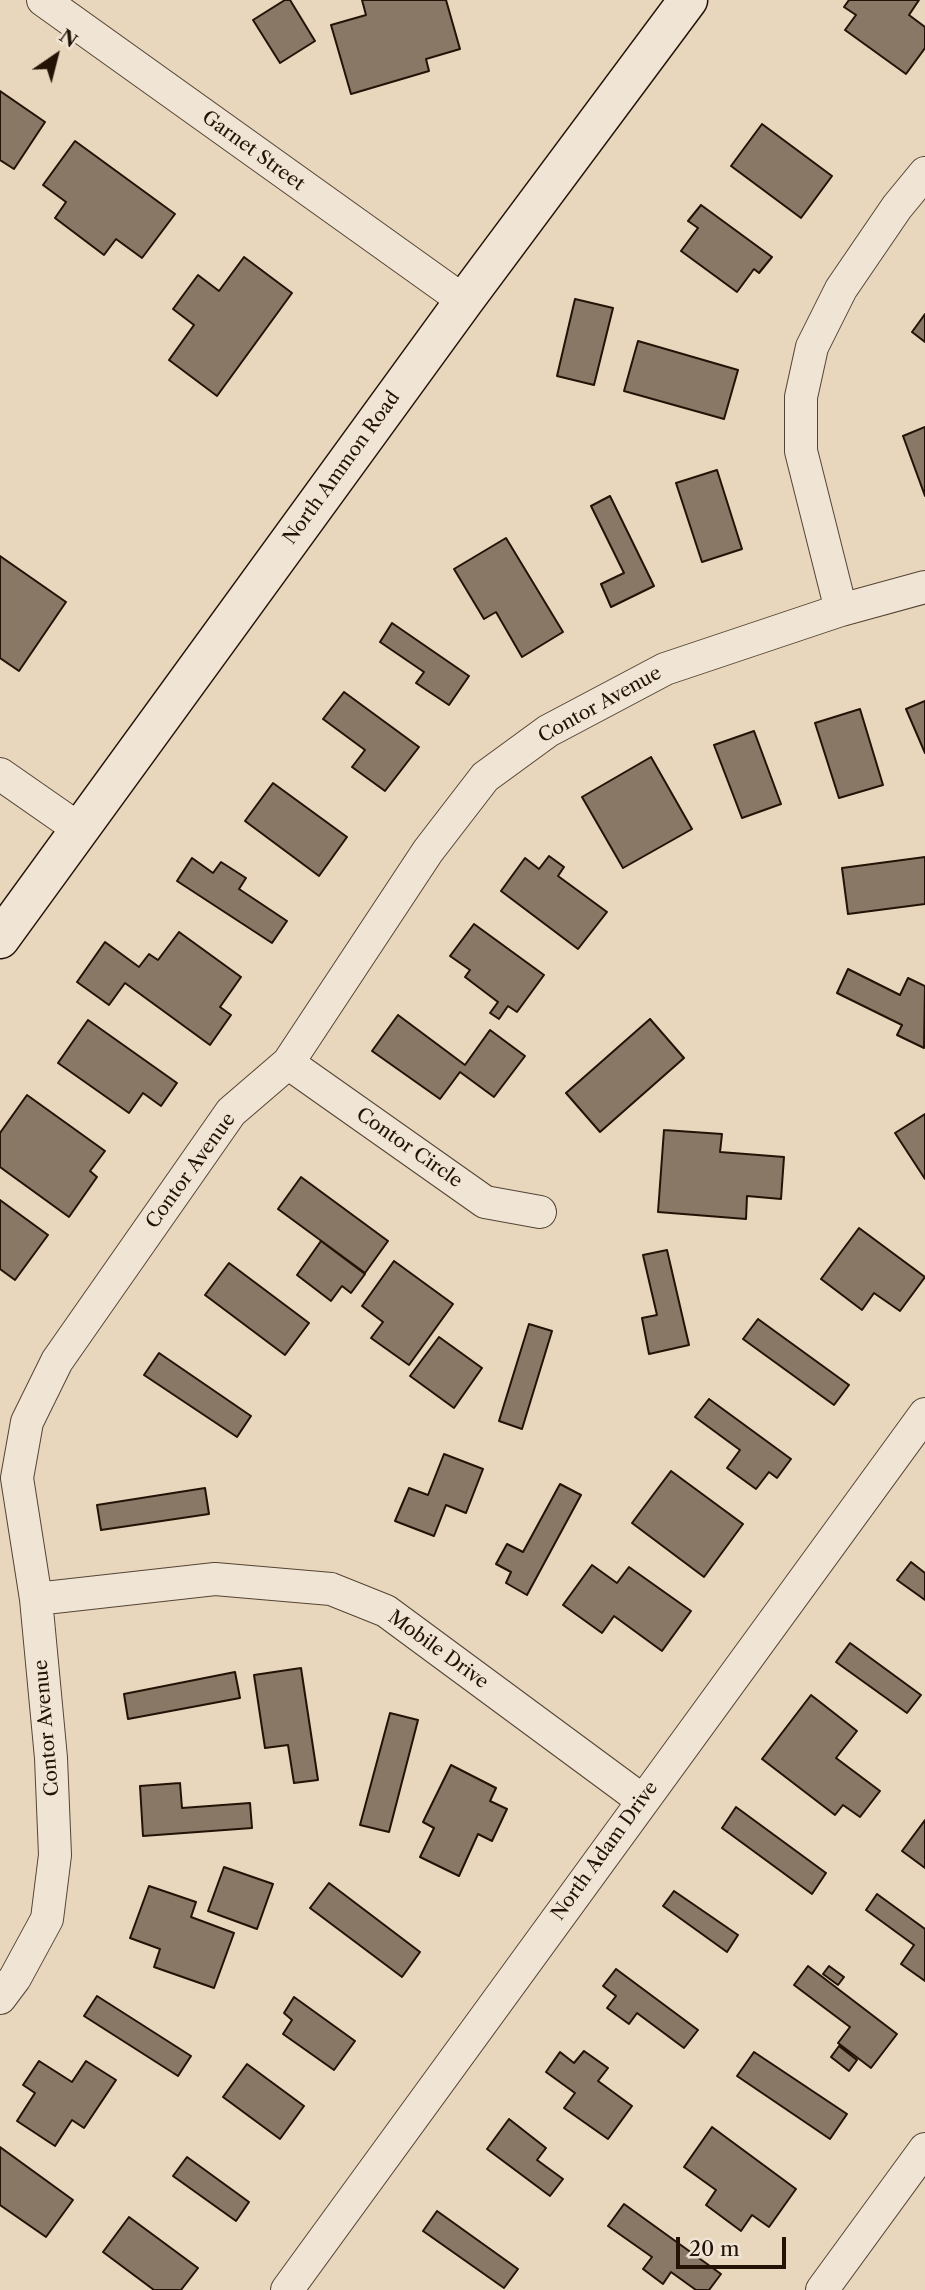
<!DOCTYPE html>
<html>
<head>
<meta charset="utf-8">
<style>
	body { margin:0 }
	#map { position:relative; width:925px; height:2290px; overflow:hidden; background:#e8d6bd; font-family:"Libre Caslon Text",serif }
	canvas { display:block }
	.north { position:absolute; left:21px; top:21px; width:70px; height:70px; -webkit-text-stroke:5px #f0e4d4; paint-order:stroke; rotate:35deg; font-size:19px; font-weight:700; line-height:28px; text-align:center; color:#221306 }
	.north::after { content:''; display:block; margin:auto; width:24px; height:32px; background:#221306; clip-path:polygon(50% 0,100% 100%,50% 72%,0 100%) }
	.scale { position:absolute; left:676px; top:2237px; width:110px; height:32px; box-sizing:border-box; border:4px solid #221306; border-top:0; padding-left:9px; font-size:21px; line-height:24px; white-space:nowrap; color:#221306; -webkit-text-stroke:5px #f0e4d4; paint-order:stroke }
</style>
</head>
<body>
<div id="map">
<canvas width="925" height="2290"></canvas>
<div class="north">N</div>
<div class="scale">20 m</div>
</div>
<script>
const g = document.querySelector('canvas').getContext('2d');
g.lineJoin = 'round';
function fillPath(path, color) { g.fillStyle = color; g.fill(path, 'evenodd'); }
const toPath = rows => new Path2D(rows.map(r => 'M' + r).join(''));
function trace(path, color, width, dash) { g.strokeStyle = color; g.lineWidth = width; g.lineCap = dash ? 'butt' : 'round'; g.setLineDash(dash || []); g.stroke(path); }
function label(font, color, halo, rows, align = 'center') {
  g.font = font + ' "Libre Caslon Text",serif'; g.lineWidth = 5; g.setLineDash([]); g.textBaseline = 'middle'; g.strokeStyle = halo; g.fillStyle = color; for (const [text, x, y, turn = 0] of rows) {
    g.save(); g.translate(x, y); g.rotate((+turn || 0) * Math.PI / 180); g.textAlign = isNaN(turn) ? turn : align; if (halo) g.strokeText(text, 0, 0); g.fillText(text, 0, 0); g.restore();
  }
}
const building = toPath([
	[285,0,290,0,315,41,280,63,253,20,285,0],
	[362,0,446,0,460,49,426,59,429,71,351,94,331,25,366,15,362,0],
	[849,0,919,0,909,15,925,27,925,48,906,74,845,30,856,15,844,7,849,0],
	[0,91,45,122,14,169,0,160,0,91],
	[762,124,832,176,801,218,731,166,762,124],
	[75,141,175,214,142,258,116,239,104,255,55,218,66,202,43,185,75,141],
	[701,205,772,257,759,273,754,269,737,292,681,251,698,228,688,221,701,205],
	[244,257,292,293,217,396,169,360,194,325,173,309,198,275,219,291,244,257],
	[575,299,613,308,594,385,557,376,575,299],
	[925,314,925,342,912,332,925,314],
	[638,341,738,370,724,419,624,391,638,341],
	[925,427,925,496,903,436,925,427],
	[717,470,742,549,702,562,676,483,717,470],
	[610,496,654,586,611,607,601,584,624,573,591,506,610,496],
	[506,538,563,632,522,657,496,612,484,619,454,569,506,538],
	[0,556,66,602,19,671,0,658,0,556],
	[392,623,469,676,449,705,416,683,424,672,380,642,392,623],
	[344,692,419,747,385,791,352,767,365,750,323,719,344,692],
	[925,701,925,753,906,709,925,701],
	[860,709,883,785,839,798,815,723,860,709],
	[754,731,781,804,742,818,714,745,754,731],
	[651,757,692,829,623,868,582,797,651,757],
	[273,783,347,837,319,876,245,821,273,783],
	[549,856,564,867,558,876,607,912,578,949,501,891,525,858,539,869,549,856],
	[925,857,925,904,848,914,842,868,925,857],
	[192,858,213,873,221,862,246,878,239,889,287,921,272,943,177,881,192,858],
	[474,924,544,975,517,1012,508,1006,499,1019,490,1013,498,1002,465,977,470,970,450,956,474,924],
	[179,932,241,977,220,1007,231,1015,210,1045,125,983,109,1005,77,982,105,942,139,967,149,954,158,960,179,932],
	[848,969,900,995,908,978,925,986,924,1048,897,1035,902,1025,837,993,848,969],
	[398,1015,465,1065,490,1030,525,1056,494,1097,460,1072,440,1099,372,1051,398,1015],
	[650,1019,684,1058,600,1132,566,1093,650,1019],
	[88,1020,177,1083,161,1106,143,1093,129,1113,58,1063,88,1020],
	[27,1095,105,1151,90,1171,97,1177,69,1217,0,1167,0,1133,27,1095],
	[925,1114,925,1179,895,1133,925,1114],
	[664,1130,722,1134,720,1152,784,1157,781,1199,747,1196,746,1219,658,1212,664,1130],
	[301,1177,388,1241,365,1273,278,1209,301,1177],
	[0,1200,48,1235,15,1280,0,1269,0,1200],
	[859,1228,925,1277,900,1311,874,1293,862,1310,821,1279,859,1228],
	[321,1241,365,1274,351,1293,342,1286,331,1301,297,1275,321,1241],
	[667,1250,689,1345,649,1354,642,1318,657,1315,643,1255,667,1250],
	[394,1261,453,1304,409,1365,371,1338,383,1322,362,1306,394,1261],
	[229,1263,309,1323,285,1355,205,1295,229,1263],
	[758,1319,849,1385,834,1405,743,1339,758,1319],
	[529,1324,552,1331,522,1429,499,1421,529,1324],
	[439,1337,482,1368,454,1408,410,1376,439,1337],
	[159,1353,251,1416,237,1437,144,1375,159,1353],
	[709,1399,791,1459,777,1478,769,1472,756,1489,727,1468,740,1450,695,1417,709,1399],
	[444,1454,483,1469,466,1513,446,1505,434,1536,395,1521,409,1488,428,1495,444,1454],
	[671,1471,743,1524,704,1577,632,1523,671,1471],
	[560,1484,581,1495,527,1595,506,1583,511,1572,496,1564,507,1544,523,1552,560,1484],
	[205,1488,209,1514,101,1530,97,1505,205,1488],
	[911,1562,925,1573,925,1600,897,1580,911,1562],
	[592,1565,617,1583,629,1567,691,1611,662,1651,614,1616,602,1633,563,1605,592,1565],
	[850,1643,921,1695,907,1713,836,1662,850,1643],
	[301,1668,318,1780,294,1783,288,1745,265,1748,254,1675,301,1668],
	[235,1672,240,1698,128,1719,124,1694,235,1672],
	[811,1695,857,1731,836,1758,880,1791,860,1817,843,1805,835,1815,762,1759,811,1695],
	[390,1713,418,1720,389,1832,360,1825,390,1713],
	[451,1765,496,1788,490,1801,507,1809,492,1841,478,1834,459,1876,420,1857,434,1828,423,1822,451,1765],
	[180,1783,182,1808,250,1803,252,1828,143,1836,140,1786,180,1783],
	[736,1807,826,1873,812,1894,722,1828,736,1807],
	[925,1820,925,1868,902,1851,925,1820],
	[224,1867,273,1884,257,1929,208,1911,224,1867],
	[329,1883,420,1952,402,1977,310,1908,329,1883],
	[149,1886,196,1902,191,1917,234,1933,214,1988,154,1967,160,1949,130,1938,149,1886],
	[674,1891,738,1935,727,1952,663,1906,674,1891],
	[877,1894,925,1929,925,1981,901,1964,914,1945,866,1910,877,1894],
	[808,1966,897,2034,871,2068,838,2043,850,2027,794,1985,808,1966],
	[829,1966,844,1977,838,1985,823,1974,829,1966],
	[616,1969,698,2030,684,2048,637,2013,629,2024,607,2008,616,1996,603,1986,616,1969],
	[97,1996,191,2056,178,2076,84,2016,97,1996],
	[294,1997,355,2041,334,2070,283,2034,292,2020,284,2013,294,1997],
	[839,2046,857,2060,849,2071,831,2057,839,2046],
	[584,2051,608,2068,598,2081,632,2106,608,2139,564,2108,575,2093,546,2072,560,2052,574,2063,584,2051],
	[754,2052,847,2114,830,2139,737,2076,754,2052],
	[39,2061,72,2082,86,2061,116,2080,84,2128,72,2120,55,2146,17,2121,35,2093,23,2085,39,2061],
	[247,2064,304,2106,280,2139,223,2097,247,2064],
	[509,2119,546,2148,537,2160,563,2179,550,2196,487,2149,509,2119],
	[712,2127,796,2189,769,2227,752,2215,741,2231,706,2205,716,2190,684,2167,712,2127],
	[0,2147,73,2200,46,2237,0,2205,0,2147],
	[187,2157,249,2202,236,2221,173,2176,187,2157],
	[624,2204,721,2274,709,2290,696,2290,671,2272,663,2284,643,2269,652,2257,608,2226,624,2204],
	[437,2211,518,2269,504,2288,423,2231,437,2211],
	[129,2217,198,2268,181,2290,154,2290,103,2252,129,2217]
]);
fillPath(building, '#897865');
trace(building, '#221306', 2);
const minor = toPath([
	[43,0,464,301],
	[841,610,801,451,801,397,812,347,841,289,897,207,925,173],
	[0,774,79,829],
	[288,1063,485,1202,540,1212],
	[36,1599,215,1579,331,1589,386,1611,642,1800],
	[0,1998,15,1978,47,1919,55,1855,51,1758,36,1599,17,1478,27,1422,57,1361,231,1112,288,1063,428,851,485,777,548,731,665,669,841,610,925,587],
	[287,2290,925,1414],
	[822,2290,925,2149]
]);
const secondary = toPath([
	[0,939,464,301,688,0]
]);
trace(minor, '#544434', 34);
trace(secondary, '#221306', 41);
trace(minor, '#f0e4d4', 32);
trace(secondary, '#f0e4d4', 38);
label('19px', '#221306', '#f0e4d4', [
	["Garnet Street",253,151,36],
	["North Ammon Road",342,468,-54],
	["Contor Avenue",600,705,-29],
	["Contor Circle",409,1148,35],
	["Contor Avenue",191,1171,-54],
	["Mobile Drive",438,1650,36],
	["Contor Avenue",47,1728,-95],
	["North Adam Drive",605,1851,-54]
]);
</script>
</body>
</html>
